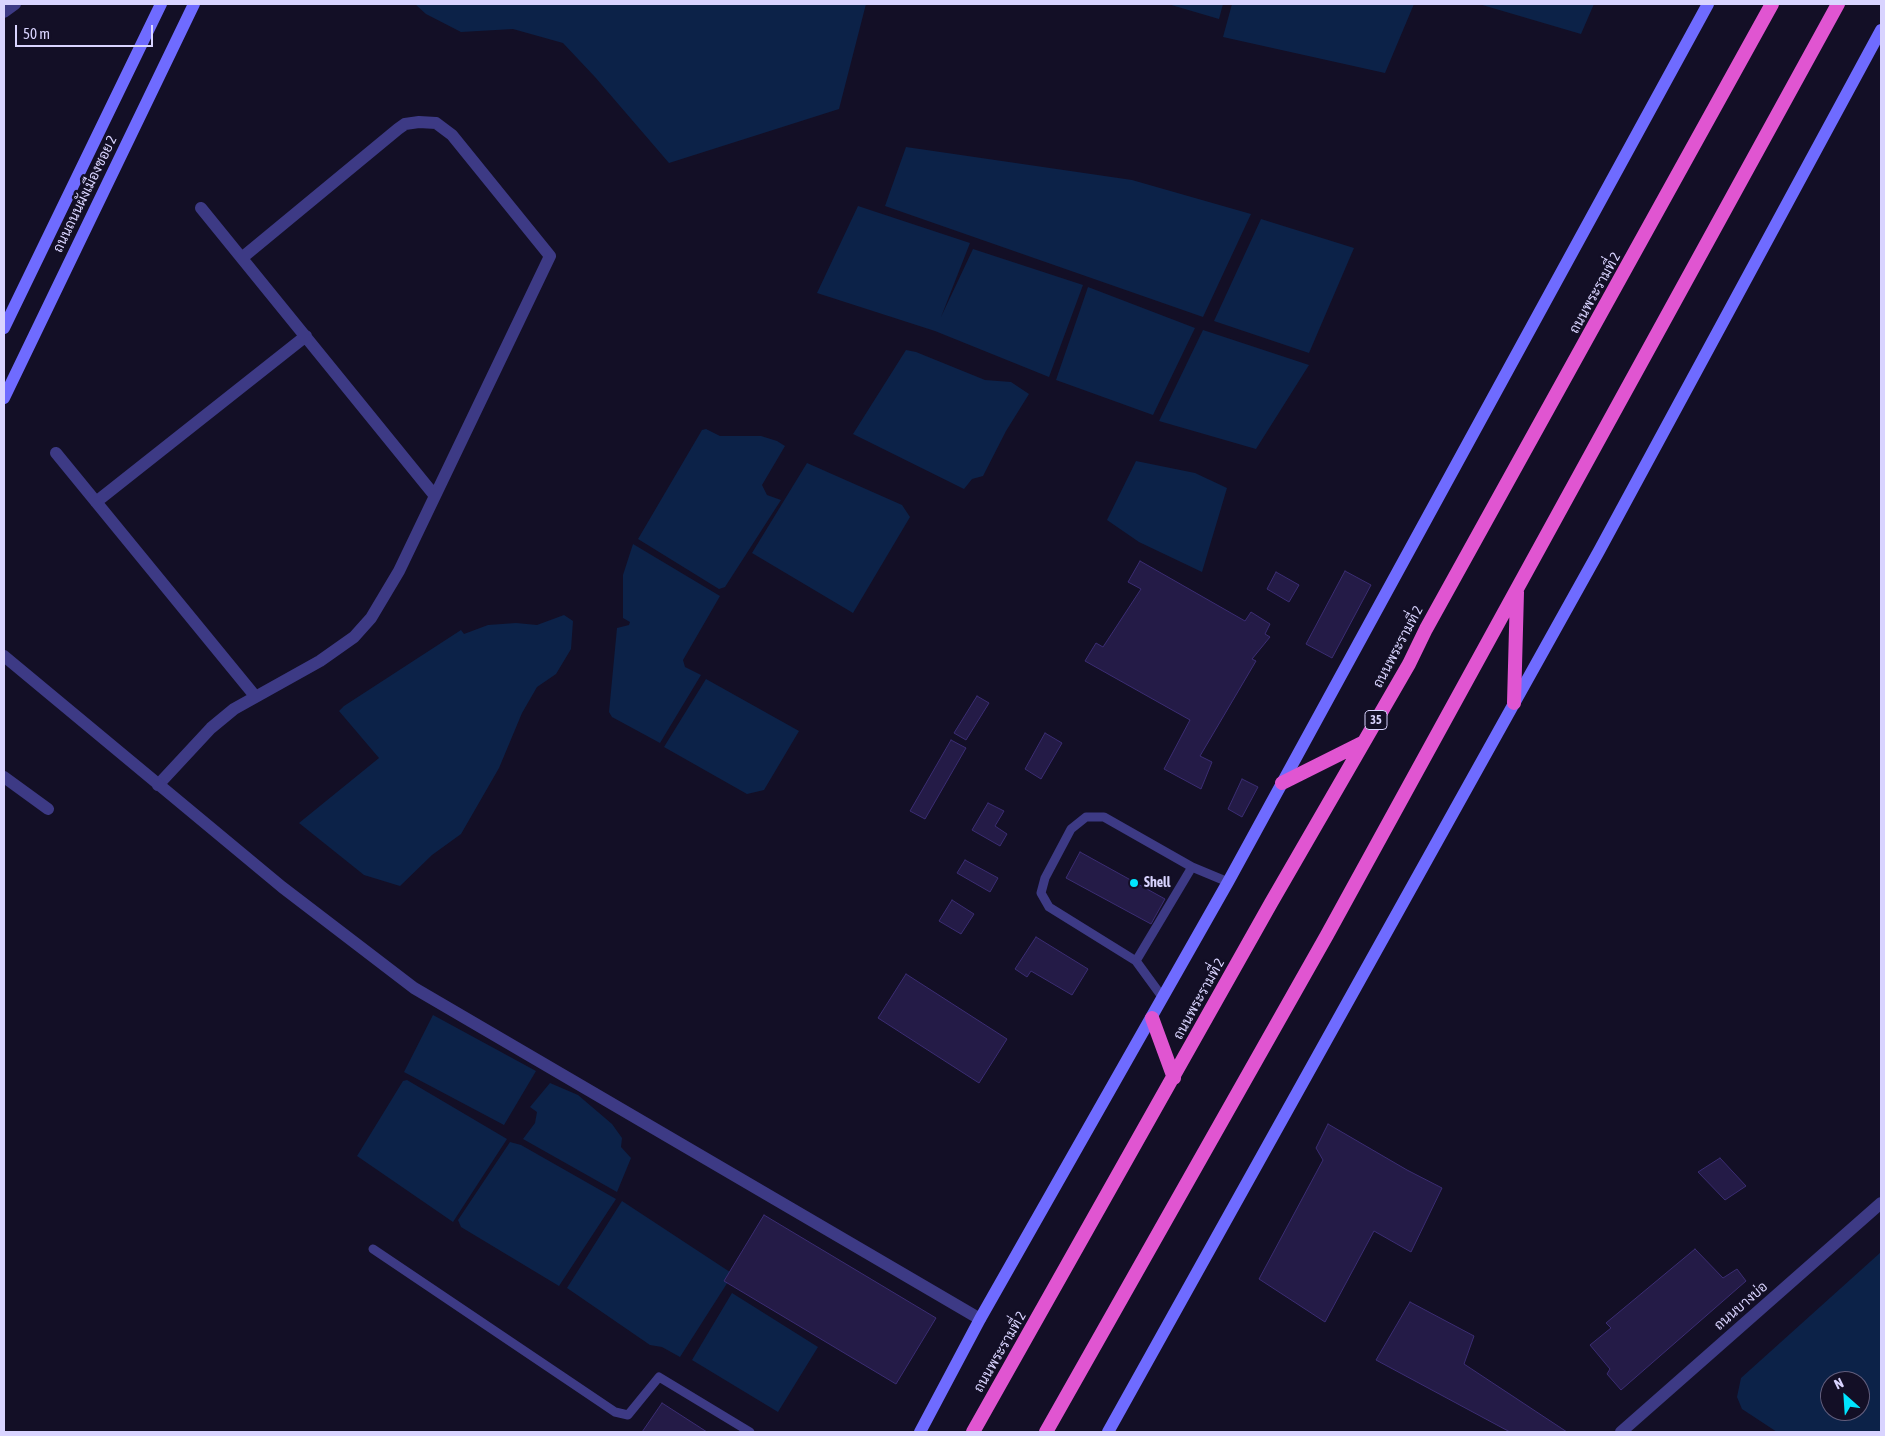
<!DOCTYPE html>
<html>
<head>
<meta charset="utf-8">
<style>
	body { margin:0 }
	#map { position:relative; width:1885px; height:1436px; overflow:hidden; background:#130f26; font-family:"Asap Condensed",sans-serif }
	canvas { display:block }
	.frame { position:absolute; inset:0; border:5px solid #d9d4ff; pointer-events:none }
	.north { position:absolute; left:1820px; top:1371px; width:50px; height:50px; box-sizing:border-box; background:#130f26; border:1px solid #625e7d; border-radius:50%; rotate:334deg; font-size:14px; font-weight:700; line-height:20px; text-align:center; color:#d9d4ff }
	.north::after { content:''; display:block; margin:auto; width:18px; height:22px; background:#00e5ff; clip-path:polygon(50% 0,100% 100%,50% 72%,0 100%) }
	.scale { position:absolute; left:15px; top:25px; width:138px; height:22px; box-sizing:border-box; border:2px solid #d9d4ff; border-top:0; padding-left:6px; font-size:15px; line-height:18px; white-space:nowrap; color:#d9d4ff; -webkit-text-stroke:4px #130f26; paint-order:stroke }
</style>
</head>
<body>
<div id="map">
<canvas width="1885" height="1436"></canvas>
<div class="frame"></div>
<div class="north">N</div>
<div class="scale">50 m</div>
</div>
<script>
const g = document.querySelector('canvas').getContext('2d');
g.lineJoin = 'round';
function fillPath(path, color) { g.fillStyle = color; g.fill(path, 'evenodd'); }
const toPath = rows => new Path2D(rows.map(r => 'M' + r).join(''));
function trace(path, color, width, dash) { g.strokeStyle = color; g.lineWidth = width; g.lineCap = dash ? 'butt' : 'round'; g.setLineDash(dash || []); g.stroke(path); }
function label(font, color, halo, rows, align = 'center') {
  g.font = font + ' "Asap Condensed",Sarabun,sans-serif'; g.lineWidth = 5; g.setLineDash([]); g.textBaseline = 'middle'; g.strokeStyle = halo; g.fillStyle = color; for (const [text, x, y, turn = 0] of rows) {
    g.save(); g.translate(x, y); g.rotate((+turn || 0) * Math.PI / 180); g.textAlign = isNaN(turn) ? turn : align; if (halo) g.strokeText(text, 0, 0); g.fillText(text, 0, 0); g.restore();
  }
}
fillPath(toPath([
	[415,4,866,4,839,109,669,163,595,77,563,43,513,29,461,32,426,14],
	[1168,4,1223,4,1219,19],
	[1232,4,1414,4,1385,73,1223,37],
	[1479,4,1594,4,1581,34],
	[906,147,1132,180,1251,214,1203,317,885,206],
	[858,206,970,243,941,317,973,249,1083,285,1049,377,935,331,817,293],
	[1261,219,1354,248,1309,353,1214,321],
	[1088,287,1195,328,1153,415,1056,380],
	[1203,330,1309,365,1256,449,1159,421],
	[906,350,916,352,985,380,1011,382,1029,394,1006,431,983,476,972,479,964,489,853,434],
	[706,429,720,436,761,436,777,441,785,446,762,485,767,495,781,500,725,587,719,589,638,539,702,430],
	[1136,461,1195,473,1227,488,1202,572,1139,542,1107,520],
	[807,463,902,505,910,517,853,613,752,553],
	[633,544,720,596,683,660,685,667,701,675,660,743,612,717,609,712,617,628,629,625,630,622,623,618,623,575],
	[564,615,573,621,571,649,556,674,537,687,522,713,499,768,461,834,432,855,400,886,364,875,299,823,379,758,339,711,344,706,461,630,464,634,488,625,516,623,537,625],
	[706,679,799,731,764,790,747,794,664,747],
	[433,1015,536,1071,504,1125,404,1072],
	[407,1080,507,1139,453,1222,357,1156,403,1081],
	[550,1083,578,1095,612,1124,622,1138,621,1147,631,1158,617,1192,523,1139,535,1123,537,1112,530,1107],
	[510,1142,521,1145,616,1199,559,1286,461,1227,458,1220],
	[622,1201,733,1274,680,1357,662,1347,650,1345,567,1288],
	[1881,1252,1881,1432,1777,1432,1742,1409,1737,1397,1741,1378],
	[1830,1381,1860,1381,1860,1411,1830,1411],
	[732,1293,818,1347,778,1412,692,1360]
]), '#0c2248');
const building = toPath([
	[1140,561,1245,621,1251,612,1270,624,1265,634,1270,637,1252,659,1256,661,1200,756,1212,762,1201,789,1164,769,1190,720,1085,661,1096,643,1103,647,1141,589,1128,582,1140,561],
	[1345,571,1371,585,1332,658,1306,644,1345,571],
	[1276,572,1299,585,1289,602,1267,589,1276,572],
	[977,696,989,703,966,740,954,733,977,696],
	[1045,733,1062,743,1041,779,1025,769,1045,733],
	[951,740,966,748,925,819,910,811,951,740],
	[1242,779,1258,787,1242,817,1228,809,1242,779],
	[988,803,1004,811,995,826,1007,834,1000,846,972,830,988,803],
	[1080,852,1165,899,1151,924,1066,878,1080,852],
	[965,860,998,878,990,892,957,873,965,860],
	[952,900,974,914,961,934,939,921,952,900],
	[1036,937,1088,969,1072,995,1031,971,1027,977,1015,969,1036,937],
	[906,974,1007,1039,979,1083,878,1018,906,974],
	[1328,1124,1407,1170,1442,1188,1411,1252,1374,1231,1325,1322,1259,1279,1323,1160,1316,1148,1328,1124],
	[1720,1158,1746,1186,1725,1200,1698,1172,1720,1158],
	[764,1215,936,1318,896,1384,724,1281,764,1215],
	[1695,1249,1723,1278,1737,1269,1746,1281,1621,1390,1607,1374,1610,1369,1590,1345,1611,1328,1606,1323,1695,1249],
	[1410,1302,1474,1336,1464,1364,1567,1432,1510,1432,1376,1360,1410,1302],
	[662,1403,707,1432,642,1432,662,1403]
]);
fillPath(building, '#241b47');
trace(building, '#3b2d73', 1);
trace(toPath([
	[1136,961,1192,867],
	[1163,998,1136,961,1049,907,1041,893,1045,878,1071,829,1086,817,1104,817,1192,867,1228,882],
	[373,1249,615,1412,628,1415,659,1377,750,1432]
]), '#3d3a85', 9);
trace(toPath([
	[4,12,15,4],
	[201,208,435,496],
	[56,453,255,696],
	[96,502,306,336],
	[4,777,48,809],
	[158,785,211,728,234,709,320,661,354,637,371,618,399,571,550,256,452,135,436,123,419,122,405,124,398,129,243,257]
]), '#3d3a85', 12);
trace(toPath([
	[4,656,282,887,414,988,980,1319],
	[1621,1432,1881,1203]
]), '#3d3a85', 12);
trace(toPath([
	[4,328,161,4],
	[4,398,194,4],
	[920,1432,980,1319,1228,882,1708,4],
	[1108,1432,1599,551,1881,30]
]), '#6f6bff', 12);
trace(toPath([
	[1514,703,1517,592],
	[1282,783,1364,742],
	[1152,1018,1174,1078],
	[973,1432,1271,903,1409,664,1426,629,1772,4],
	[1046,1432,1327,935,1838,4]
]), '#e055d1', 14);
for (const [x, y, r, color] of [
	[1134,883,5,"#00e5ff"]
]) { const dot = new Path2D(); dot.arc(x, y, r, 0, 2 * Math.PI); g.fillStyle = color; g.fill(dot); trace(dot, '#130f26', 2); }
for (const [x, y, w] of [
	[1376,720,22]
]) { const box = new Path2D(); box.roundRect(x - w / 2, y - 9.5, w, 19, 4); g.fillStyle = '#130f26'; g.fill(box); trace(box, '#d9d4ff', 1); }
label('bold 12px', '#d9d4ff', null, [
	["35",1376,720]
]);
label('14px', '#d9d4ff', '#130f26', [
	["ถนนถนนผังเมืองซอย 2",85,194,-64],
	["ถนนพระรามที่ 2",1595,293,-61],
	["ถนนพระรามที่ 2",1398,647,-62],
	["ถนนพระรามที่ 2",1199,999,-61],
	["ถนนบางบ่อ",1741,1306,-41],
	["ถนนพระรามที่ 2",1000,1352,-60]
]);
label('bold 14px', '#d9d4ff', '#130f26', [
	["Shell",1144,883]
], 'left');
</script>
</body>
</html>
